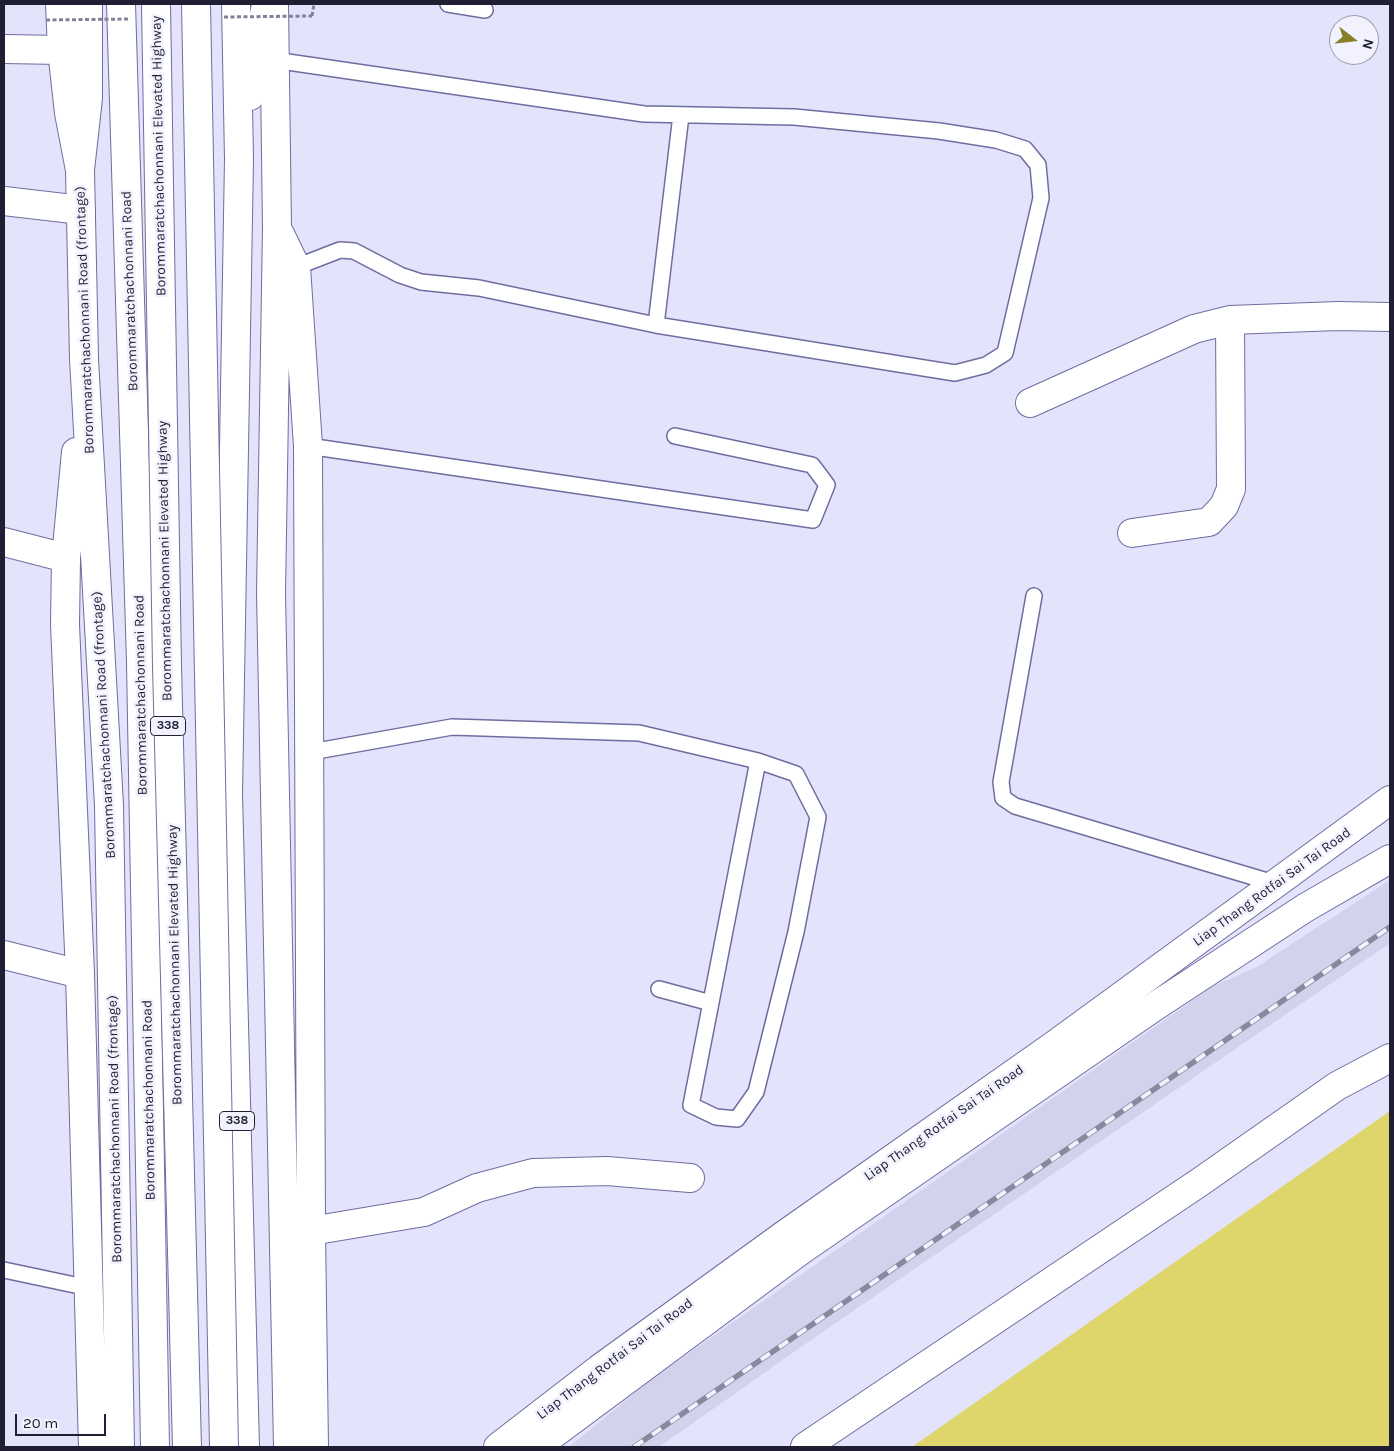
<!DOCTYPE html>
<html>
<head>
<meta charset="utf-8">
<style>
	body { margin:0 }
	#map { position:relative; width:1394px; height:1451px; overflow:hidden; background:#e3e3fb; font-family:Karla,sans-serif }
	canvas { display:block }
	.frame { position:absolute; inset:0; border:5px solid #1f1e33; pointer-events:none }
	.north { position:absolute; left:1329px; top:15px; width:50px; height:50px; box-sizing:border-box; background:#f1f2fd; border:1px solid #9d9dac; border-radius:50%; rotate:106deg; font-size:14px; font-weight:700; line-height:20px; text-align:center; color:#1f1e33 }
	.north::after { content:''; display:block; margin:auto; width:18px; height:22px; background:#867f26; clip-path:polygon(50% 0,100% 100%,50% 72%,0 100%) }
	.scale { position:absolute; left:15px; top:1414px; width:91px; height:22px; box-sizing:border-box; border:2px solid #1f1e33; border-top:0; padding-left:6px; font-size:15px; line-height:18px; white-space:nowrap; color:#1f1e33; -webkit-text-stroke:4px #f1f2fd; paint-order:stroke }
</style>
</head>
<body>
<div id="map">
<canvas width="1394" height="1451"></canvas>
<div class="frame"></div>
<div class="north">N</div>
<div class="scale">20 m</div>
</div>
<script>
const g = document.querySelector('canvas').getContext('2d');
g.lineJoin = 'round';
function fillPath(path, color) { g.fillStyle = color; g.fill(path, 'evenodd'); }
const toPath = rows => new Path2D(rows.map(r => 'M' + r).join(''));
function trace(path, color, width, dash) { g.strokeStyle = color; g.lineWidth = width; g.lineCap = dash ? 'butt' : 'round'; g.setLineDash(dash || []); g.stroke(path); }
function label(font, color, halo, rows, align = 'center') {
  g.font = font + ' Karla,sans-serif'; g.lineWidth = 5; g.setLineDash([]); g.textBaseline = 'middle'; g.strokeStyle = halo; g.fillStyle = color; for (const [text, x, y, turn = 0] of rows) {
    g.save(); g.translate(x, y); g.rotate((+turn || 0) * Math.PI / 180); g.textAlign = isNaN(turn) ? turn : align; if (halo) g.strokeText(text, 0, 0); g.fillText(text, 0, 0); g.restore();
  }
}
fillPath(toPath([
	[1390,880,1390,943,821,1333,659,1447,569,1447,652,1379,1213,986,1255,968]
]), '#d2d2ec');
fillPath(toPath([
	[1390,1111,1390,1447,912,1447,1300,1174]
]), '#ded56b');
const lane = toPath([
	[448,4,485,10],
	[274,60,644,114,794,117,939,131,996,140,1025,149,1038,165,1041,198,1005,353,986,365,955,373,656,325,479,288,421,282,400,275,354,251,340,250,296,267],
	[656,325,681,115],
	[308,446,813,520,827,485,812,465,675,436],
	[1034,596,1001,782,1003,798,1015,806,1277,884],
	[311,752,452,727,639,733,758,761,796,774,818,817,796,932,756,1092,737,1119,716,1117,691,1105,758,761],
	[659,989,711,1003],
	[4,1270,89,1288]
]);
const street = toPath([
	[4,49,62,50],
	[4,201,81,210],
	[1030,403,1194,329,1230,320,1338,316,1390,317],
	[1132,533,1209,522,1224,506,1231,489,1230,320],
	[4,542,66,558],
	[4,955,80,974],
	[311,1231,424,1212,477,1188,533,1173,607,1171,690,1178],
	[805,1447,1200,1182,1337,1086,1390,1058]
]);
const secondary = toPath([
	[60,4,62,50,69,113,80,170,84,359,109,805,120,1447],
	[274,4,277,228,271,593,288,1447],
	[280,234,296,267,308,446,311,1231,314,1447],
	[76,452,66,558,65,624,80,974,93,1447],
	[498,1447,599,1369,784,1235,1053,1046,1390,800],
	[536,1447,800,1251,1157,1005,1305,908,1390,859]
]);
const primary = toPath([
	[121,4,141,662,155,1447],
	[236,4,239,159,228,794,245,1447],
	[250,96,266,4],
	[80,170,88,98,88,4]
]);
trace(lane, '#6e6da1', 18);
trace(street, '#6e6da1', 30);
trace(secondary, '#6e6da1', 30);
trace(primary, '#6e6da1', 30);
trace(toPath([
	[312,16,314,4]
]), '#828198', 3, [4, 2.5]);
trace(lane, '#fff', 15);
trace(street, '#fff', 28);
trace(secondary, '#fff', 28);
trace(primary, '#fff', 28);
const rail = toPath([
	[634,1447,1390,927]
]);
trace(rail, '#89889f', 5.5);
trace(rail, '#f1f2fd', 4, [11]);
const primaryBridge = toPath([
	[156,4,167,666,187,1447],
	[196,4,224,1447]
]);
trace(primaryBridge, '#6e6da1', 30, []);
trace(toPath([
	[224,17,312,16],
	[46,20,128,19]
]), '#828198', 3, [4, 2.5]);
trace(primaryBridge, '#fff', 28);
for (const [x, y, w] of [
	[168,726,35],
	[237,1121,35]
]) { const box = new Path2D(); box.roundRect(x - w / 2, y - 9.5, w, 19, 4); g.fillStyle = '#f1f2fd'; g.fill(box); trace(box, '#1f1e33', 1); }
label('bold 12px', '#1f1e33', null, [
	["338",168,726],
	["338",237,1121]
]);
label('14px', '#1f1e33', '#f1f2fd', [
	["Borommaratchachonnani Elevated Highway",159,156,-91],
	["Borommaratchachonnani Road",130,291,-92],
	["Borommaratchachonnani Road (frontage)",85,320,-92],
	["Borommaratchachonnani Elevated Highway",165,561,-91],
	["Borommaratchachonnani Road",141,695,-91],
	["Borommaratchachonnani Road (frontage)",104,725,-93],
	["Liap Thang Rotfai Sai Tai Road",1272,887,-36],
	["Borommaratchachonnani Elevated Highway",175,965,-91],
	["Borommaratchachonnani Road",149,1100,-91],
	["Liap Thang Rotfai Sai Tai Road",944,1123,-35],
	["Borommaratchachonnani Road (frontage)",115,1129,-91],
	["Liap Thang Rotfai Sai Tai Road",615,1359,-37]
]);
</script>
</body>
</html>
